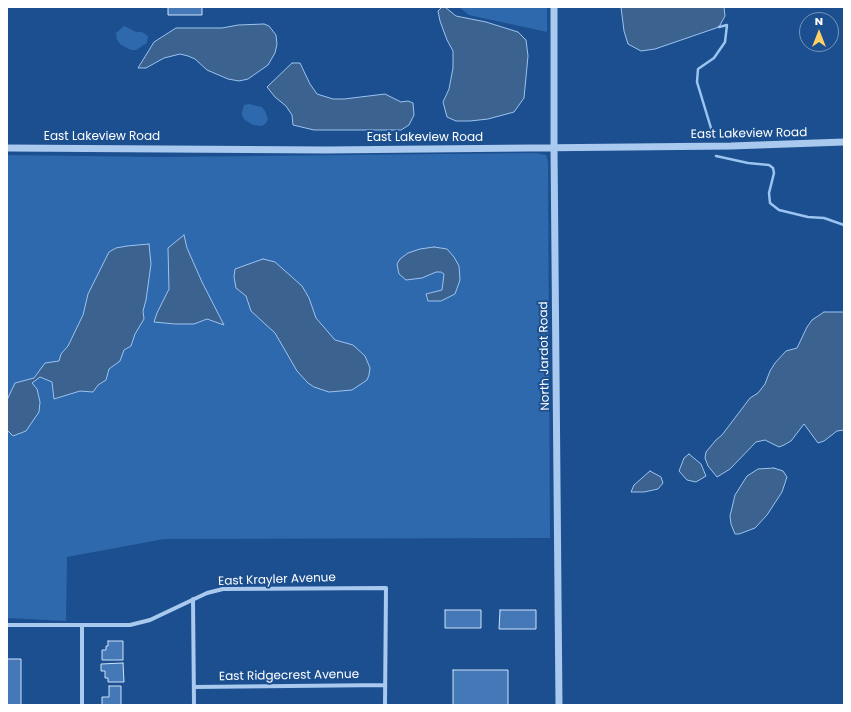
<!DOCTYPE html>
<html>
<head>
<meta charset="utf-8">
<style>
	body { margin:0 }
	#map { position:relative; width:851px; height:712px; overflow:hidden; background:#1b4f8f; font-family:Poppins,sans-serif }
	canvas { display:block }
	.frame { position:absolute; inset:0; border:8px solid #fff; pointer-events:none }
	.north { position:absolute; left:799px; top:12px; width:40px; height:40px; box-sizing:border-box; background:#1b4f8f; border:1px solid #7695bc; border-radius:50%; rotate:0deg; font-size:11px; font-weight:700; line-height:16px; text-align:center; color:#fff }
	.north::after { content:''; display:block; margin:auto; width:14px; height:18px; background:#ffd166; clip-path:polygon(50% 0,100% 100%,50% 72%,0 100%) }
</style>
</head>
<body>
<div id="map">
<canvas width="851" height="712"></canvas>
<div class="frame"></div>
<div class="north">N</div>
</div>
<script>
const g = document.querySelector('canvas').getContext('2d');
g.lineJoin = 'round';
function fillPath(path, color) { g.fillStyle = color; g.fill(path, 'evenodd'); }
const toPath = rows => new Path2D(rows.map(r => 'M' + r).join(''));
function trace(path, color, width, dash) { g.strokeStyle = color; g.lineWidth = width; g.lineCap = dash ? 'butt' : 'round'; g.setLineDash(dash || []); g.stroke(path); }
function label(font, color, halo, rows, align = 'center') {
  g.font = font + ' Poppins,sans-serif'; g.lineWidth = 4; g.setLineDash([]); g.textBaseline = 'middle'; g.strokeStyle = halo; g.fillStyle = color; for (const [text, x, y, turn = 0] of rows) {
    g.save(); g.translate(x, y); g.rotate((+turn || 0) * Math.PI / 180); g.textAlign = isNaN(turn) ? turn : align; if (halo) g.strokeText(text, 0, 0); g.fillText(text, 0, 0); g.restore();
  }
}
fillPath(toPath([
	[459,7,547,7,547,32,469,15],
	[124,26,136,32,142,32,148,36,147,43,136,50,131,50,121,45,117,40,116,33],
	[249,104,262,107,265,111,268,119,266,123,262,126,253,125,245,120,242,116,242,112,244,105],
	[536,153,546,155,548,162,550,538,164,539,67,557,66,621,7,618,7,155,163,157]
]), '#2e69ad');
const water = toPath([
	[442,7,445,7,456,16,486,22,518,32,526,40,528,56,524,98,514,112,488,119,470,121,456,121,447,117,443,102,449,89,453,68,453,51,447,40,440,21,438,11,442,7],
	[621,7,724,7,725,16,719,27,655,49,641,51,628,44,624,31,621,7],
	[264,24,269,26,276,35,277,44,275,53,268,65,248,79,239,81,228,79,207,70,195,59,188,56,180,54,164,58,146,68,138,68,154,42,176,28,222,28,238,25,264,24],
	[292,63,300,63,310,84,317,94,333,99,344,99,385,94,401,102,408,101,413,103,414,115,409,125,401,130,314,130,293,125,292,115,286,106,275,97,267,87,292,63],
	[184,235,187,248,202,282,224,325,207,319,194,324,175,324,154,322,157,313,169,289,168,248,184,235],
	[149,244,151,264,146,300,143,311,144,319,135,334,131,346,124,350,120,361,109,369,106,380,98,385,93,392,80,391,54,399,52,382,40,377,32,383,37,389,40,402,39,412,26,431,13,436,7,430,7,400,15,383,34,378,45,363,59,361,61,354,68,346,83,315,88,294,109,252,116,248,127,246,149,244],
	[434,247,447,249,454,257,459,266,460,280,455,294,441,301,428,301,426,294,442,290,444,274,441,272,436,272,422,278,406,280,399,274,397,264,400,259,408,253,420,249,434,247],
	[263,259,275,262,302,286,309,298,316,318,335,340,353,345,365,356,370,368,369,375,367,380,352,390,329,392,314,387,308,383,297,371,275,333,251,311,246,296,236,288,234,277,235,269,263,259],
	[824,312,844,312,844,430,837,431,824,441,818,443,804,424,791,441,784,445,779,447,765,440,756,442,730,469,717,477,708,466,705,458,706,452,716,440,722,435,750,398,758,393,765,384,770,371,775,363,786,351,797,348,807,327,812,320,824,312],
	[689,454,701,464,706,476,696,482,687,480,679,471,684,458,689,454],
	[774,468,783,471,787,477,782,492,767,515,755,528,739,534,735,534,731,524,730,516,735,495,747,476,758,469,774,468],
	[650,471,661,477,663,483,658,489,644,492,631,492,634,485,650,471]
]);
fillPath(water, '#3c6290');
trace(water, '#9cc4f0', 1);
trace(toPath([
	[714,138,697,82,698,69,714,58,725,42,727,25,719,27],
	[716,156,748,163,769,165,773,168,774,173,769,193,770,203,779,210,808,217,824,218,844,225]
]), '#9cc4f0', 2.5);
const building = toPath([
	[168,7,202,7,202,15,168,15,168,7],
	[445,610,481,610,481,628,445,628,445,610],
	[500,610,536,610,536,629,499,629,500,610],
	[108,641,123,641,123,660,102,660,102,650,106,650,106,646,108,646,108,641],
	[7,659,21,659,21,705,7,705,7,659],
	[123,663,124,682,108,682,108,678,105,678,105,671,101,671,101,664,123,663],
	[453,670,508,670,508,705,453,705,453,670],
	[109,686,121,686,121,705,102,705,102,697,109,697,109,686]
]);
fillPath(building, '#4478b7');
trace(building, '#cfe3fa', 1);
trace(toPath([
	[193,599,194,705],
	[7,625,130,625,150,620,207,593,223,589,386,588,385,705],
	[194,687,385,685],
	[82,705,82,625]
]), '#a9c9ee', 4);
trace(toPath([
	[554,7,554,148,559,705],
	[7,148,326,150,731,146,844,142]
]), '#a9c9ee', 7);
label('12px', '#fff', '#1b4f8f', [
	["East Lakeview Road",749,134,-1],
	["East Lakeview Road",102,137],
	["East Lakeview Road",425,138],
	["North Jardot Road",545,356,-91],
	["East Krayler Avenue",277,580,-2],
	["East Ridgecrest Avenue",289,676,-1]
]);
</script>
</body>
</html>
